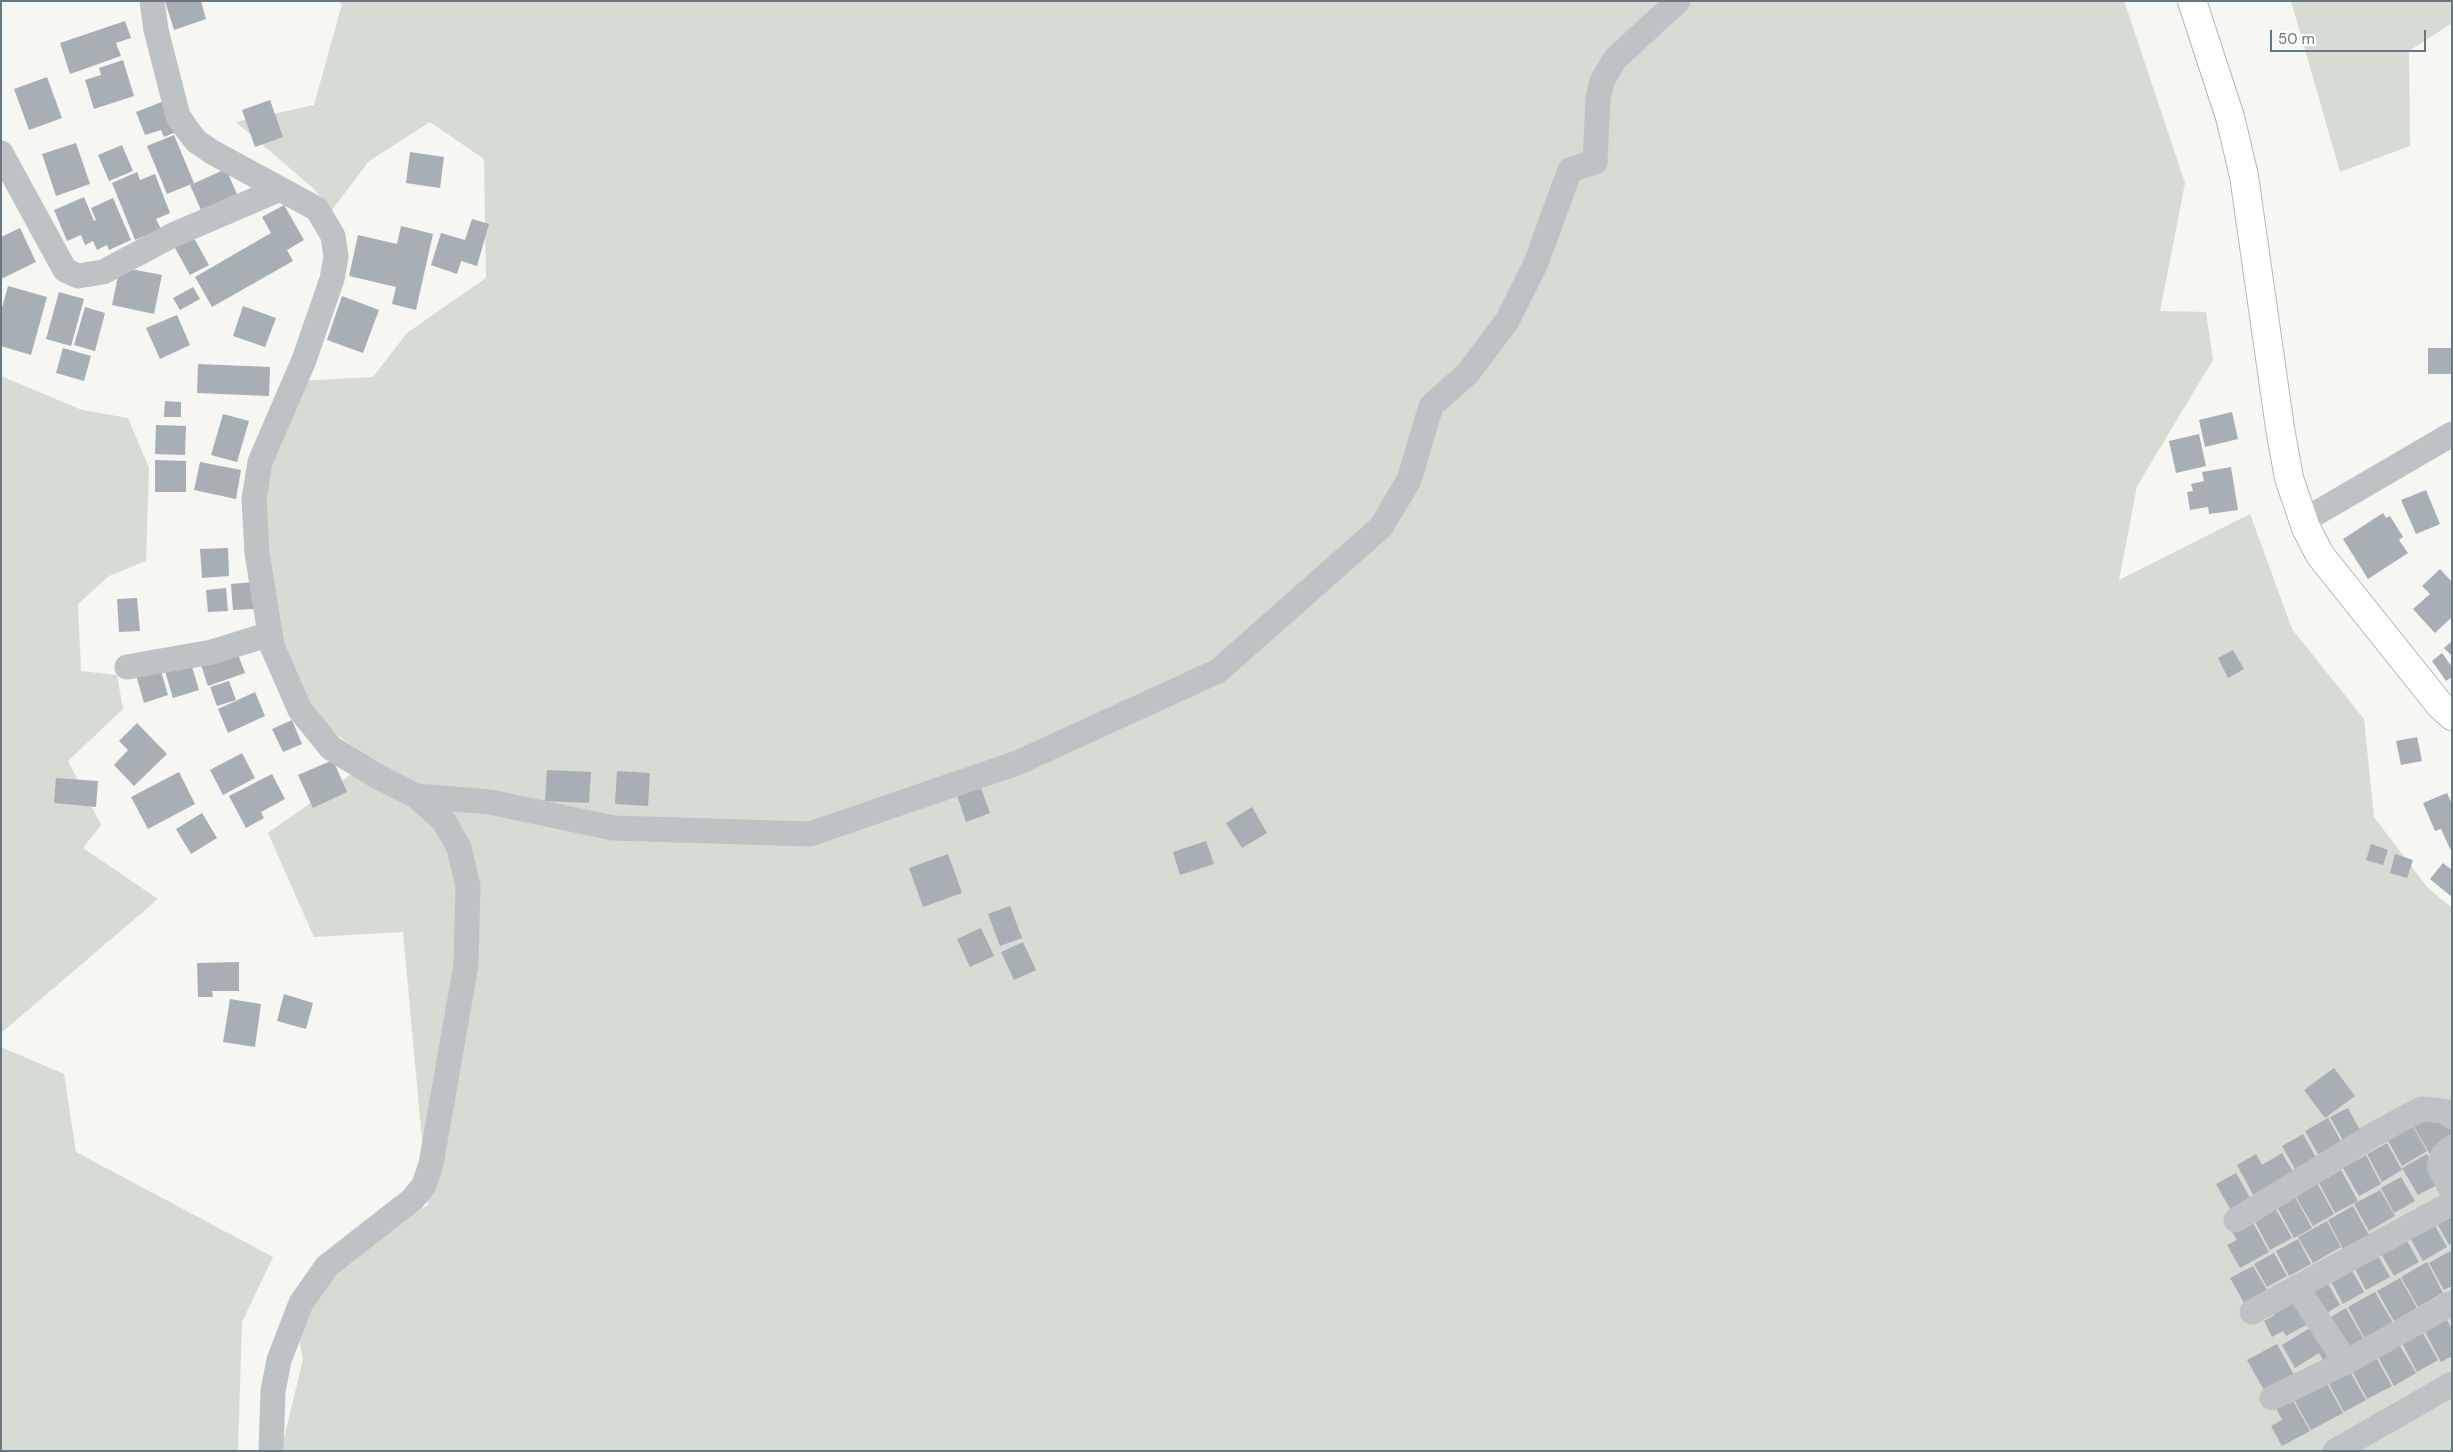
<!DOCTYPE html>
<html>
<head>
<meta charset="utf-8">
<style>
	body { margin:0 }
	#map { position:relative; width:2453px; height:1452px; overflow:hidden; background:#f6f6f3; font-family:"DM Sans",sans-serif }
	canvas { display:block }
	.frame { position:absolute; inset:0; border:2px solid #677683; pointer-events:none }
	.scale { position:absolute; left:2270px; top:30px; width:156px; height:22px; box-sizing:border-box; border:2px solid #677683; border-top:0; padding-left:6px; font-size:15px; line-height:18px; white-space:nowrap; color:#677683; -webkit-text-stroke:4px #fff; paint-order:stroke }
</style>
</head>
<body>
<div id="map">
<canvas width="2453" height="1452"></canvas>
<div class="frame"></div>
<div class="scale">50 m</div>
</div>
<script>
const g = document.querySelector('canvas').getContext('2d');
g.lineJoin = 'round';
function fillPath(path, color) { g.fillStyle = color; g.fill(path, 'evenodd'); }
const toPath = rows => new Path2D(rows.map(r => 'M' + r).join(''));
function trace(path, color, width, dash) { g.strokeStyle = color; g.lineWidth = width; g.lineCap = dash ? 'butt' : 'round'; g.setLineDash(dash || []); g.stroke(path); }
fillPath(toPath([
	[336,1,2124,1,2185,183,2160,311,2206,312,2213,360,2137,486,2119,580,2250,514,2292,629,2364,719,2374,817,2427,887,2452,908,2452,1451,281,1451,303,1359,297,1327,317,1284,374,1237,428,1205,403,932,314,937,268,833,370,761,303,707,265,605,258,487,300,381,373,377,407,333,486,278,484,159,430,122,369,161,332,210,313,188,236,122,314,105,342,4],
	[2291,1,2452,1,2452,23,2409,51,2410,146,2340,172],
	[1,376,82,410,128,418,149,468,146,561,109,576,78,604,81,671,117,675,123,709,68,761,101,825,83,848,158,899,1,1033],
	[1,1047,64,1074,76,1152,273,1257,242,1322,238,1451,1,1451]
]), '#d6dbd3');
fillPath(toPath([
	[165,1,201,1,206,19,174,30],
	[125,21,131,38,116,43,121,56,70,74,60,43],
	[123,60,134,96,94,109,85,80,101,75,99,68],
	[47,77,62,118,29,130,14,89],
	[270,100,283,137,255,147,242,110],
	[164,101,176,132,164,137,161,130,145,135,136,112],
	[174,135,194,183,167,194,147,146],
	[76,143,90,184,56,196,42,154],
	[122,145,133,171,109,181,98,155],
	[410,152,444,157,440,188,406,183],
	[226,169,237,194,201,210,190,185],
	[137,172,140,180,155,174,170,213,156,219,161,229,135,240,112,183],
	[84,197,94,221,96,220,91,208,113,198,131,240,109,250,107,245,97,250,93,241,85,245,81,235,67,241,54,210],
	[284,205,304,240,287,250,293,261,212,307,195,277,271,233,262,217],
	[472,219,489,224,477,266,461,261,457,274,431,265,441,233,465,240],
	[401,226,433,234,416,310,392,304,396,287,349,276,358,235,397,244],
	[20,228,36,262,1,279,1,237],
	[190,231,209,265,190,275,171,241],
	[120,267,162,275,154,314,112,305],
	[8,286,47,297,31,355,1,346,1,311],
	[193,287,200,299,180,310,173,298],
	[59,292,84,299,71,346,46,339],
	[342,296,379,310,363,353,327,340],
	[243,306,276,318,265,347,233,336],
	[85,307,105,313,95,351,74,345],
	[177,315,190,345,160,359,146,328],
	[63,348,91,356,84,381,56,373],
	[2428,348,2452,348,2452,374,2428,374],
	[198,364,270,367,269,396,197,393],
	[165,401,181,402,181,417,164,417],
	[2232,412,2238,439,2205,447,2199,420],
	[223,414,249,421,237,462,211,455],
	[156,425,186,426,185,455,155,454],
	[2199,434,2206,466,2176,473,2169,441],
	[155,460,186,461,186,492,155,492],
	[200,462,241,470,236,499,194,490],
	[2231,467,2238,510,2209,514,2208,507,2190,510,2187,492,2193,491,2191,484,2204,481,2202,472],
	[2426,490,2440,524,2416,534,2401,500],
	[2383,513,2386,518,2390,516,2403,537,2399,540,2408,553,2368,579,2343,539],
	[228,548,229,576,202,578,200,549],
	[2440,569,2452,582,2452,617,2435,633,2413,609,2430,594,2422,586],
	[253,582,255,609,233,610,231,584],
	[226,588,228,611,208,612,206,590],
	[137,598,140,631,119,632,117,599],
	[2452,641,2452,656,2444,648],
	[236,649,245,673,208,686,200,662],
	[2233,650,2244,669,2228,678,2218,658],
	[2442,653,2452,667,2452,677,2446,681,2432,661],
	[190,660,199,690,173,698,164,668],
	[160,668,168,695,144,703,136,675],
	[229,681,236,700,217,706,210,687],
	[255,692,265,716,228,733,218,709],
	[292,720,302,744,283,752,272,729],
	[137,723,167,754,134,786,114,765,128,750,119,741],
	[2417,737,2422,761,2401,765,2396,741],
	[242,753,255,778,223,795,210,770],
	[333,760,347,792,313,808,298,775],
	[547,770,591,772,589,803,545,801],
	[617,771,650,773,648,806,615,804],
	[179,772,195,804,148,829,131,797],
	[272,774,285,799,261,812,264,818,246,828,229,796],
	[56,778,98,781,96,807,54,803],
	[978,780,990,813,966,822,955,789],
	[2447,793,2452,804,2452,848,2450,849,2441,829,2435,831,2423,803],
	[1252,807,1267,833,1242,848,1226,823],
	[202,813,217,838,191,854,176,829],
	[1206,841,1214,864,1180,875,1173,852],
	[2371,844,2388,850,2383,865,2366,860],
	[948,854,962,893,923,907,909,868],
	[2395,854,2413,860,2407,878,2390,873],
	[2443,863,2452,870,2452,897,2430,879],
	[1010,906,1022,938,1000,946,988,914],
	[981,928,994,956,970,967,957,939],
	[1023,942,1036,970,1014,980,1001,952],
	[239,962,239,991,212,991,213,997,198,997,197,963],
	[284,994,313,1003,306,1029,277,1021],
	[230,999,261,1004,255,1047,223,1042],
	[2334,1068,2355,1096,2325,1118,2304,1090],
	[2348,1108,2361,1132,2344,1142,2330,1117],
	[2434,1114,2452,1124,2452,1144,2431,1156,2413,1125],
	[2328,1118,2346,1150,2323,1163,2305,1131],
	[2412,1125,2427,1151,2402,1166,2387,1139],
	[2303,1134,2317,1159,2296,1171,2282,1146],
	[2387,1143,2402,1170,2382,1182,2367,1154],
	[2282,1153,2296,1177,2256,1200,2237,1165,2256,1154,2262,1165],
	[2427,1154,2443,1182,2418,1195,2402,1168],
	[2366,1155,2381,1184,2359,1196,2343,1168],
	[2341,1170,2358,1201,2335,1213,2319,1183],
	[2236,1173,2253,1203,2233,1214,2216,1184],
	[2401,1177,2415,1201,2394,1213,2381,1188],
	[2317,1183,2334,1214,2313,1226,2295,1195],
	[2380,1190,2395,1216,2369,1231,2354,1204],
	[2294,1195,2312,1228,2294,1238,2276,1205],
	[2274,1206,2292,1238,2270,1250,2253,1218],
	[2353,1206,2369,1235,2343,1249,2328,1220],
	[2452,1209,2452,1243,2449,1245,2434,1218],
	[2251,1219,2269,1252,2240,1268,2227,1245,2237,1240,2231,1230],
	[2432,1220,2447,1247,2423,1261,2408,1234],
	[2327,1221,2341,1247,2313,1263,2298,1237],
	[2404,1236,2419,1262,2394,1276,2379,1250],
	[2298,1239,2311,1264,2289,1276,2276,1251],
	[2452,1250,2452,1286,2444,1290,2429,1263],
	[2376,1252,2390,1277,2366,1290,2353,1265],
	[2274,1253,2287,1276,2267,1287,2254,1264],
	[2427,1262,2443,1293,2418,1307,2401,1277],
	[2253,1266,2267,1290,2244,1303,2230,1278],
	[2350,1267,2364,1292,2343,1304,2329,1278],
	[2400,1278,2417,1308,2394,1321,2377,1291],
	[2326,1280,2340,1305,2320,1317,2306,1291],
	[2375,1292,2393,1323,2365,1339,2348,1307],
	[2300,1296,2314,1321,2286,1336,2283,1331,2272,1337,2264,1321,2275,1315,2272,1311],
	[2346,1308,2366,1343,2346,1354,2327,1319],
	[2444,1315,2452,1329,2452,1356,2441,1362,2422,1326],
	[2318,1323,2338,1356,2325,1364,2319,1353,2295,1368,2282,1345],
	[2420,1328,2438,1360,2417,1372,2400,1339],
	[2397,1341,2416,1373,2394,1386,2376,1353],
	[2277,1344,2294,1375,2265,1392,2247,1360],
	[2374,1354,2392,1386,2367,1399,2350,1367],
	[2348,1368,2366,1400,2344,1412,2327,1380],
	[2325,1380,2343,1413,2311,1430,2293,1398],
	[2292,1399,2310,1431,2282,1446,2271,1426,2282,1420,2276,1408]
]), '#a7afb4');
const secondary = toPath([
	[2192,1,2230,117,2244,176,2280,428,2289,478,2306,528,2320,555,2439,704,2452,716]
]);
trace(secondary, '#b2b7bc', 30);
trace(toPath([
	[152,1,156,30,178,116,186,128,196,141,212,152,317,209,333,236,336,257,332,279,304,360,260,462,254,499,257,553,272,646,300,710,331,748,375,775,416,796,444,821,459,848,468,886,466,965,431,1164,424,1185,413,1199,327,1266,301,1303,279,1360,273,1391,271,1451],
	[1,153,65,270,78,276,103,272,173,235,280,189],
	[2303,521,2452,434],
	[127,667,212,652,270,634],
	[416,796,490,802,613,828,810,834,1017,763,1218,671,1381,527,1409,480,1431,406,1468,373,1507,321,1536,263,1570,170,1595,162,1598,98,1602,81,1615,59,1678,1],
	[2452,1147,2443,1155,2439,1166,2452,1192],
	[2236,1220,2373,1135,2421,1109,2444,1111,2452,1117],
	[2297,1288,2346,1362],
	[2252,1312,2452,1203],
	[2272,1398,2346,1362,2452,1303],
	[2335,1451,2452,1384]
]), '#bdc2c5', 25);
trace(secondary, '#fff', 28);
</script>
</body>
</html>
